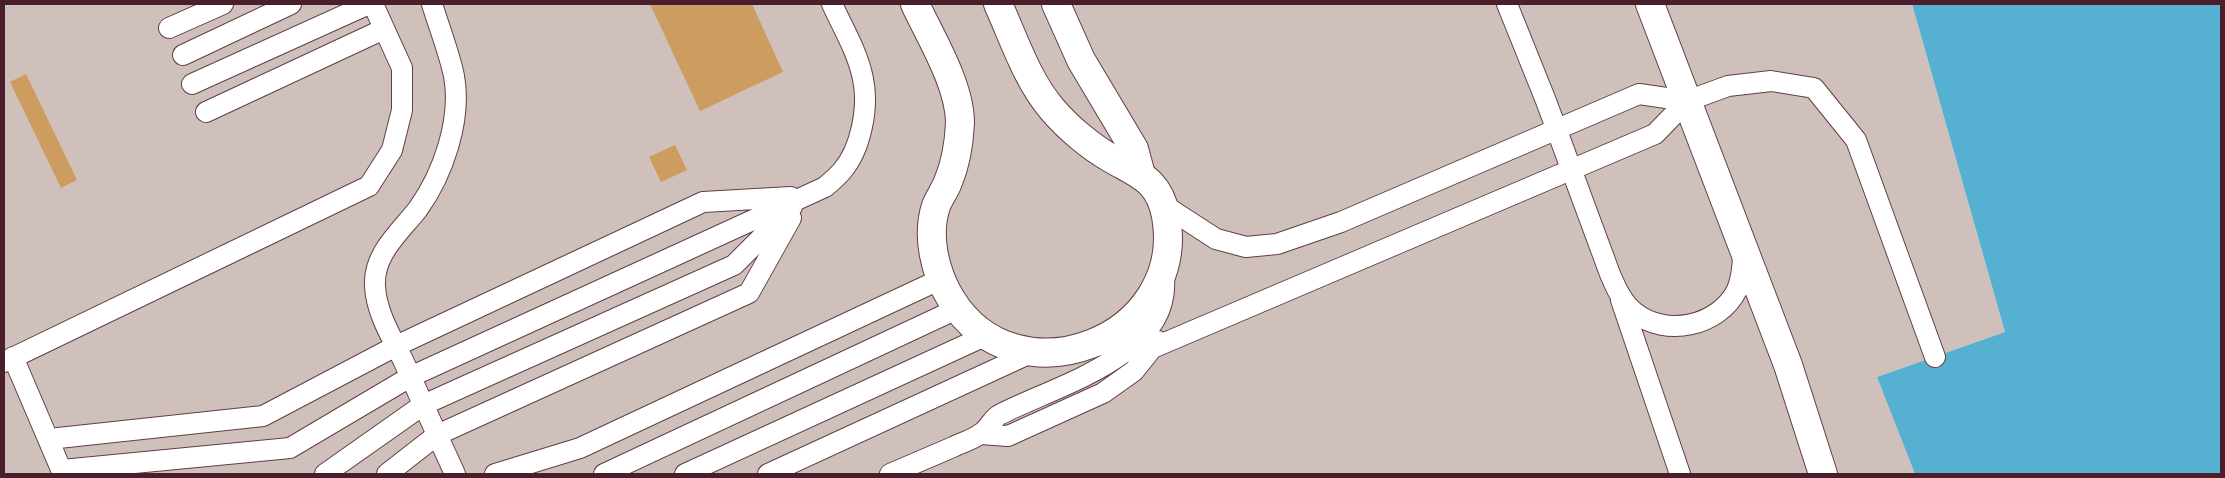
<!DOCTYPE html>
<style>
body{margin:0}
#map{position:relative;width:2225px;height:478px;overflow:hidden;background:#f2ebd1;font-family:"Libre Caslon Text",serif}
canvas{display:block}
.frame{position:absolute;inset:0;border:5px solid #4a1f2b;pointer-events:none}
</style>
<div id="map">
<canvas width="2225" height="478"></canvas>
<div class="frame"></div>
</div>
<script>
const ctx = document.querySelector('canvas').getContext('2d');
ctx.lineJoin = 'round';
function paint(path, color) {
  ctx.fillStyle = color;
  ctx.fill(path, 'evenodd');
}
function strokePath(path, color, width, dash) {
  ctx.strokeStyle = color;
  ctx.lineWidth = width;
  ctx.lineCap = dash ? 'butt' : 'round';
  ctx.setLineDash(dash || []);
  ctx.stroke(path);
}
paint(new Path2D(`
 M4 4H1912L2005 332 1877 377 1915 474H4Z`), '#d0c0bc');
paint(new Path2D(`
 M1912 4H2221V474H1915L1877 377 2005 332Z`), '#55b0d2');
paint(new Path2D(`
 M650 4H752L783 72 700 111Z
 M26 74 77 180 61 188 10 82Z
 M675 145 687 170 661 182 649 157Z`), '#cd9c5f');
const service = new Path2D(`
 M432 4C439 27 449 52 454 76 462 120 443 174 418 209 400 232 373 254 375 286 376 312 392 338 403 360 420 398 438 436 455 474
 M1507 4 1546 101 1610 274C1616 288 1622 302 1634 312 1666 338 1719 326 1737 290 1742 277 1743 265 1743 252
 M169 28 223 4
 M183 55 291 4
 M192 84 369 4
 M206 112 384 29
 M1162 204 1216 239 1246 247 1277 244 1341 222 1639 94 1687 101
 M1621 300 1680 474
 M1093 344 1129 349 1155 347 1655 134 1687 101 1728 86 1771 81 1814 88 1856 140 1935 357
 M13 357 63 474
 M4 362 369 186 392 150 402 110V68L373 4
 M981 434 1008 436 1103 393 1134 371 1158 341
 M49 439 263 416 396 346 703 202 791 197
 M62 470 290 448 410 377 825 187C831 182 837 177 842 171 861 149 869 107 863 79 858 53 843 28 832 4
 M325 474 423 405 734 265 792 207
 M387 474 437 435 749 293 791 218
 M495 474 580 448 941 279
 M604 474 959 308
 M685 474 987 335
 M768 474 1033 352
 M890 474C911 465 932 456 953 447 961 443 972 440 980 434 988 430 991 420 999 415 1054 386 1170 357 1164 279`);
const minor = new Path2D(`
 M1056 4 1081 60 1134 149 1141 175
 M1650 4 1788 365 1823 474`);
const tertiary = new Path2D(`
 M915 4C931 38 960 85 960 123 959 144 956 163 948 182 945 190 939 198 936 206 926 236 935 273 951 299 1017 406 1188 339 1166 216 1159 180 1140 175 1112 159 1091 147 1068 128 1052 109 1027 80 1014 39 998 4`);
strokePath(service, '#633e44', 22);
strokePath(minor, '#633e44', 30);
strokePath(tertiary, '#633e44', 30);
strokePath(service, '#fff', 20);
strokePath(minor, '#fff', 28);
strokePath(tertiary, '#fff', 28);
</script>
